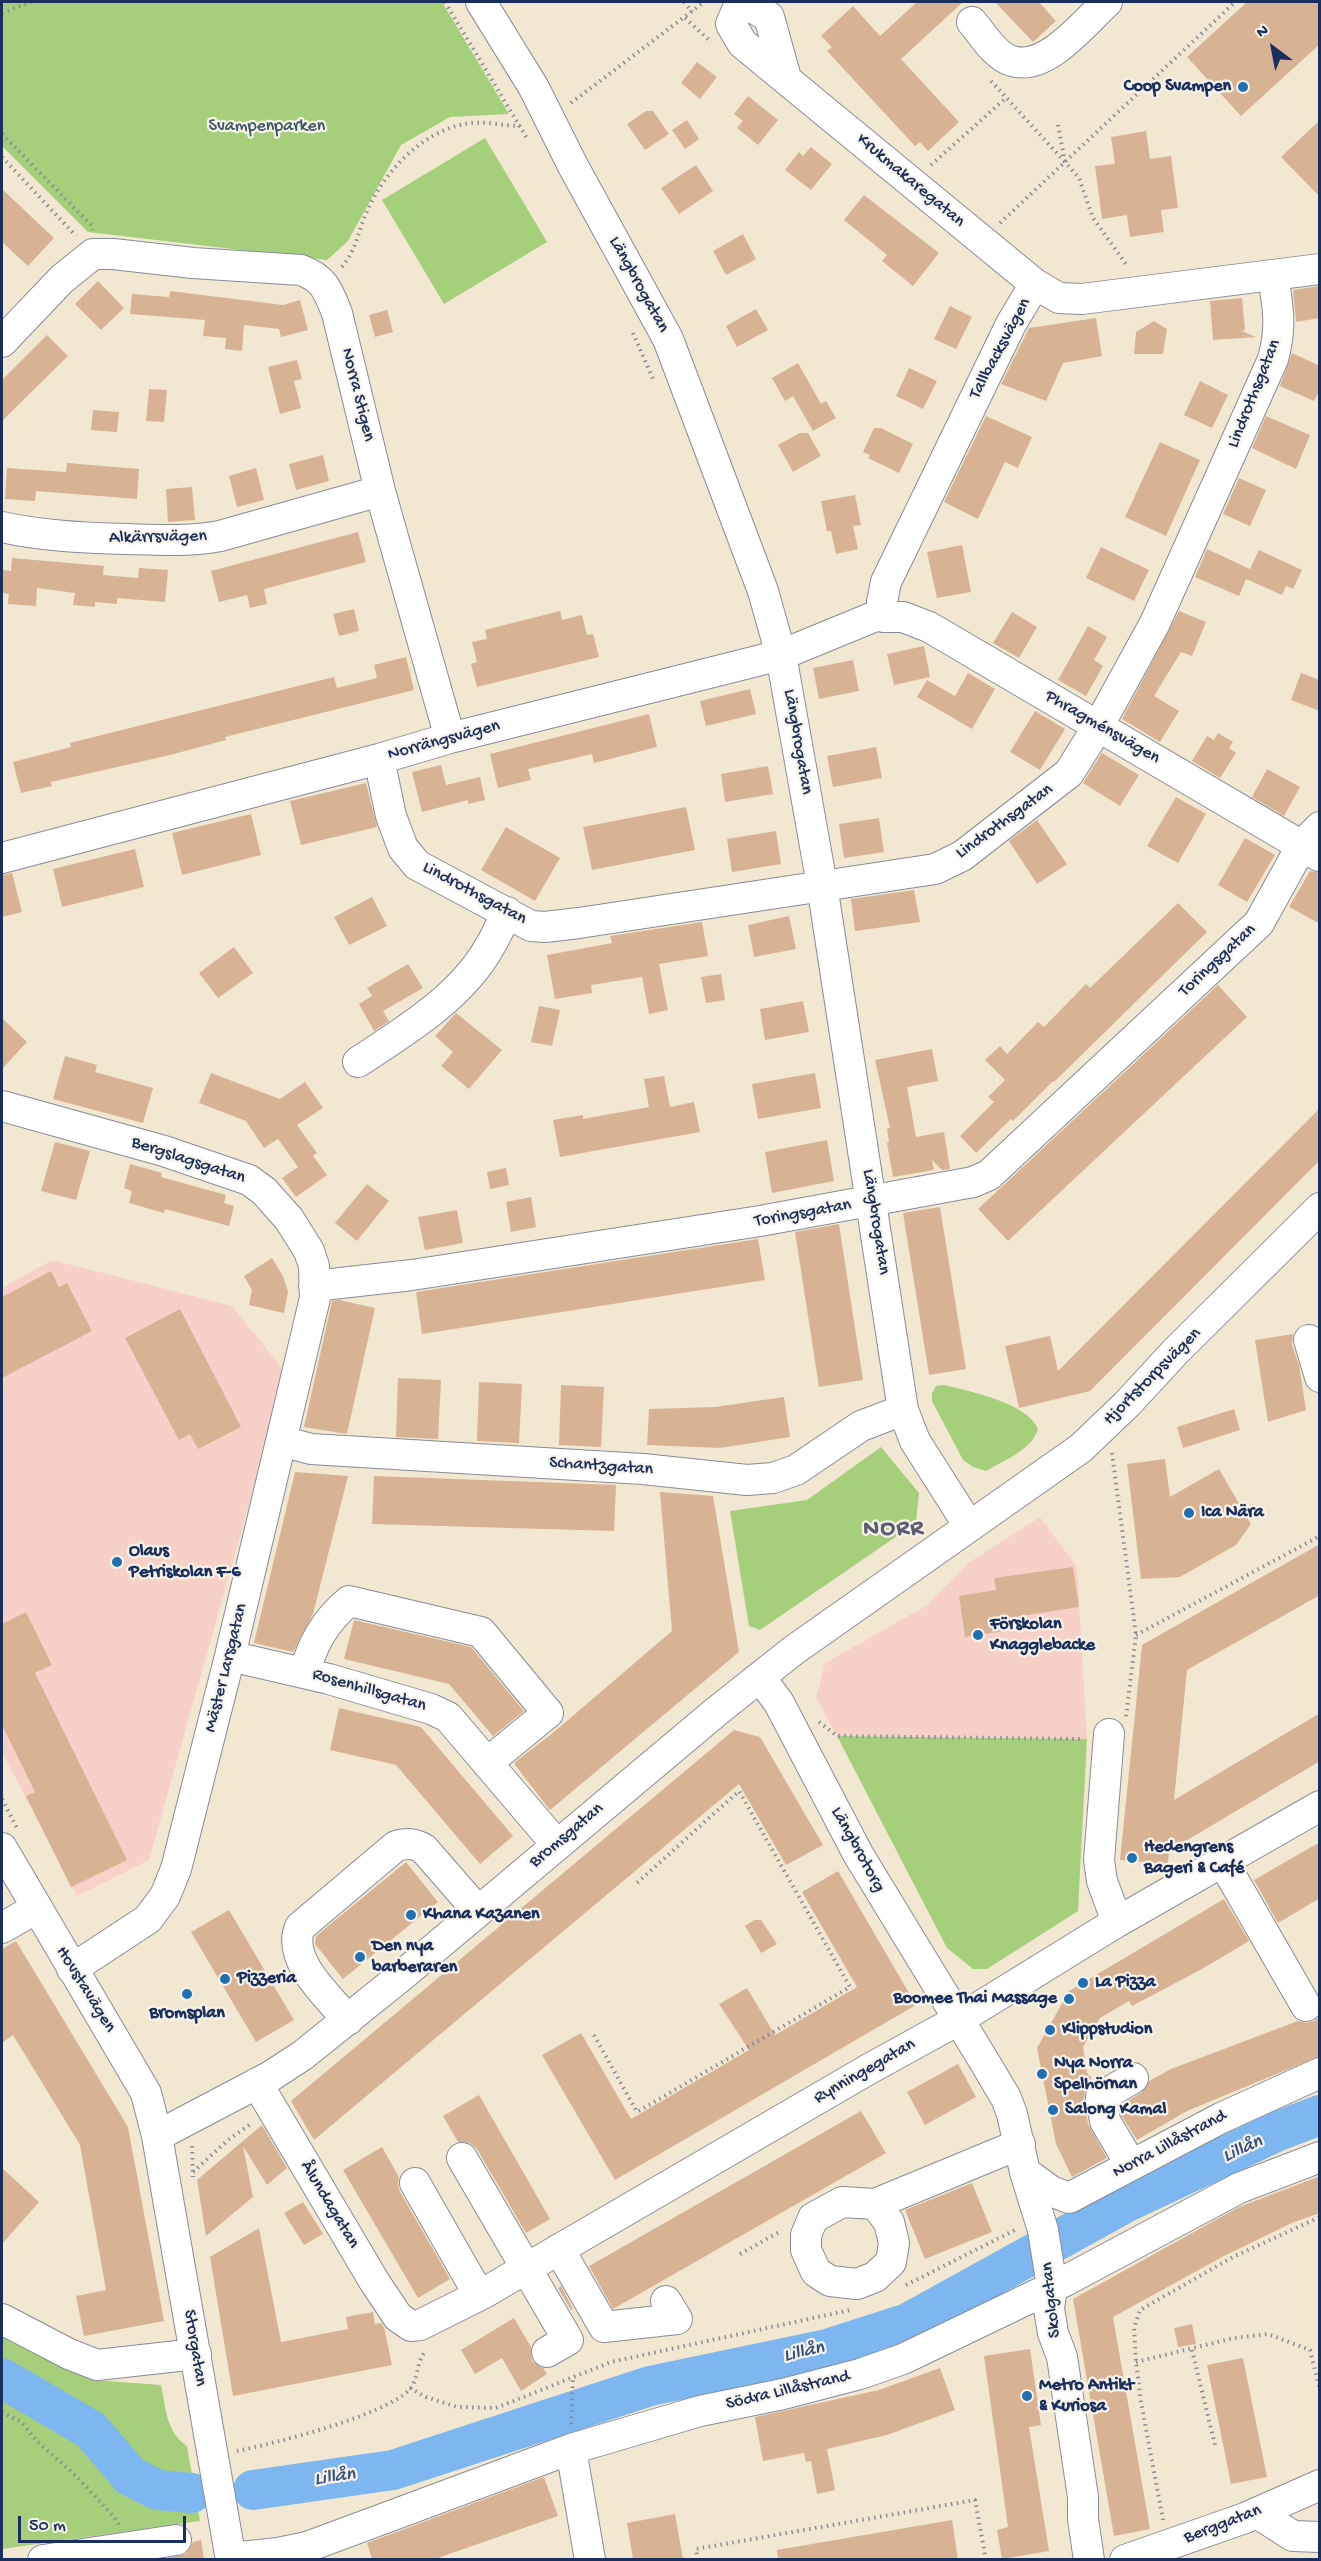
<!DOCTYPE html>
<meta charset="utf-8">
<style>
body{margin:0}
#map{position:relative;width:1321px;height:2561px;overflow:hidden;background:#f2e8d2;font-family:"Gochi Hand",sans-serif}
canvas{display:block}
.frame{position:absolute;inset:0;border:3px solid #1b2f5e;pointer-events:none}
.north{position:absolute;left:1243px;top:18px;width:60px;height:60px;-webkit-text-stroke:4px #f7f3e8;paint-order:stroke;rotate:328deg;font-size:16px;font-weight:700;line-height:24px;text-align:center;color:#1b2f5e}
.north::after{content:'';display:block;margin:auto;width:21px;height:27px;background:#1b2f5e;clip-path:polygon(50% 0,100% 100%,50% 72%,0 100%)}
.scale{position:absolute;left:18px;top:2516px;width:168px;height:27px;box-sizing:border-box;border:3px solid #1b2f5e;border-top:0;padding-left:8px;font-size:18px;line-height:21px;white-space:nowrap;color:#1b2f5e;-webkit-text-stroke:4px #f7f3e8;paint-order:stroke}
</style>
<div id="map">
<canvas width="1321" height="2561"></canvas>
<div class="frame"></div>
<div class="north">N</div>
<div class="scale">50 m</div>
</div>
<script>
const ctx = document.querySelector('canvas').getContext('2d');
ctx.lineJoin = 'round';
function paint(path, color) {
  ctx.fillStyle = color;
  ctx.fill(path, 'evenodd');
}
function strokePath(path, color, width, dash) {
  ctx.strokeStyle = color;
  ctx.lineWidth = width;
  ctx.lineCap = dash ? 'butt' : 'round';
  ctx.setLineDash(dash || []);
  ctx.stroke(path);
}
function drawText(font, color, halo, rows, align = 'center') {
  ctx.font = font + ' "Gochi Hand",sans-serif';
  ctx.lineWidth = 4.5;
  ctx.setLineDash([]);
  ctx.textBaseline = 'middle';
  ctx.strokeStyle = halo;
  ctx.fillStyle = color;
  for (const [text, x, y, turn = 0] of rows) {
    ctx.save();
    ctx.translate(x, y);
    ctx.rotate((+turn || 0) * Math.PI / 180);
    ctx.textAlign = isNaN(turn) ? turn : align;
    if (halo) ctx.strokeText(text, 0, 0);
    ctx.fillText(text, 0, 0);
    ctx.restore();
  }
}
paint(new Path2D(`
 M52 1260 232 1306 286 1373 149 1860 77 1896 2 1752V1288Z
 M1040 1517 1077 1567 1087 1739 837 1736 816 1698 825 1663 926 1606 968 1563Z`), '#f7d1c8');
paint(new Path2D(`
 M2 2H442L509 114 450 117 401 145 348 241 327 260 88 232 2 146Z
 M485 138 547 242 444 304 382 200Z
 M944 1385C969 1391 1028 1403 1038 1429 1032 1450 1004 1460 986 1471L973 1467 963 1460 932 1401V1393L936 1386Z
 M881 1447 919 1493 916 1523 760 1630 749 1626 730 1511 807 1500Z
 M837 1736 1087 1739 1078 1911 987 1969H973L947 1948Z
 M2 2333 69 2364 94 2380 161 2385C166 2408 166 2432 187 2446L200 2521 2 2549Z`), '#a6cf7b');
strokePath(new Path2D(`
 M2 2378 91 2430 130 2476 158 2490 192 2493
 M253 2490 393 2470 650 2386 827 2349 908 2323 1125 2203 1278 2131 1320 2115`), '#7eb7ef', 40);
paint(new Path2D(`
 M917 2H963L901 59 959 122 928 151 920 142 915 146 827 51 832 47 821 36 853 6 880 36Z
 M995 2H1039L1056 21 1033 42Z
 M1247 2H1320V44L1241 116 1187 57Z
 M697 62 717 77 700 99 681 83Z
 M748 96 778 120 758 145 737 128 743 121 734 114Z
 M646 111H653L669 134 645 150 627 124Z
 M687 120 699 139 685 149 672 130Z
 M1320 120V197L1281 157Z
 M1146 131 1150 159 1171 156 1178 208 1161 210 1164 232 1130 237 1127 215 1102 219 1095 166 1115 164 1111 137Z
 M811 147 832 164 811 190 785 170 799 152 803 156Z
 M696 165 713 191 679 214 661 188Z
 M2 189 54 238 28 266 2 242Z
 M864 195 939 253 913 286 882 261 887 255 844 220Z
 M743 234 756 259 726 275 713 251Z
 M98 281 124 308 101 330 75 304Z
 M1320 286V318L1296 322 1293 290Z
 M170 291 283 305 300 300 308 330 281 337 279 329 244 325 242 351 225 349 226 338 203 336 205 320 130 314 132 294 169 297Z
 M1242 298 1245 330 1242 331 1256 337 1213 340 1210 301Z
 M950 306 972 317 956 349 934 339Z
 M756 309 768 330 737 347 726 326Z
 M387 310 393 332 375 337 369 315Z
 M1096 318 1102 356 1063 363 1046 401 1001 384 1029 328Z
 M1154 321 1167 329 1163 354H1134L1136 332Z
 M47 335 68 356 2 421V380Z
 M1292 353 1320 366V390L1314 401 1280 386Z
 M297 360 302 379 294 381 301 408 280 414 268 367Z
 M798 363 821 404 826 401 836 418 813 431 793 396 785 401 772 378Z
 M909 368 937 381 923 409 896 396Z
 M1200 381 1228 395 1212 428 1184 415Z
 M149 389 167 390 164 422 146 421Z
 M93 410 119 412 117 432 91 430Z
 M986 416 1032 437 1018 468 1005 462 978 519 944 502Z
 M1266 416 1310 435 1296 469 1252 448Z
 M874 428H881L913 444 899 473 868 458 870 455 863 452Z
 M800 433H808L821 456 793 472 778 445Z
 M1160 442 1200 460 1166 536 1125 517Z
 M323 455 329 481 296 490 289 464Z
 M67 463 139 469 137 499 36 491 35 501 5 499 7 468 66 472Z
 M256 468 264 500 237 507 229 476Z
 M1239 478 1266 490 1250 526 1223 514Z
 M192 487 195 520 168 522 166 489Z
 M855 495 861 525 853 526 858 549 836 554 831 531H827L821 501Z
 M358 532 366 562 264 589 267 604 250 608 247 595 219 602 211 571Z
 M962 545 971 592 937 598 927 552Z
 M1101 547 1149 570 1134 601 1086 578Z
 M1207 549 1250 569 1259 550 1302 570 1293 589 1286 586 1282 595 1246 579 1239 596 1195 577Z
 M12 558 104 566 103 575 138 578 139 568 168 570 165 602 117 598V604L95 602V607L73 605 75 593 37 588 36 606 8 604 9 594 2 593V570L11 571Z
 M354 609 359 631 339 636 333 614Z
 M560 611 562 620 582 615 587 635 593 634 599 657 477 687 471 664 477 662 472 642 487 639 485 630Z
 M1179 611 1206 622 1192 656 1181 652 1154 696 1179 711 1160 742 1122 719Z
 M1012 612 1037 627 1019 658 993 643Z
 M1088 626 1107 637 1094 660 1103 666 1086 696 1058 680Z
 M924 646 930 677 894 685 887 654Z
 M406 657 414 690 225 737 226 740 170 755 51 782 52 786 21 793 13 762 71 747 70 743 334 677 337 688 377 678 374 665Z
 M853 660 859 691 819 699 813 668Z
 M968 673 995 689 972 729 917 697 927 680 955 696Z
 M1301 673 1320 680V711L1291 700Z
 M750 689 756 714 706 726 700 701Z
 M1035 711 1065 729 1040 770 1010 752Z
 M649 714 657 747 594 763 592 754 528 769 531 780 498 788 490 754Z
 M1218 733 1233 742 1229 748 1236 753 1220 778 1192 761 1207 736 1214 740Z
 M876 747 882 778 833 787 827 756Z
 M1102 753 1139 775 1120 806 1083 783Z
 M441 765 446 785 480 777 485 800 468 804V800L422 812 412 772Z
 M768 766 773 794 725 802 721 774Z
 M1267 769 1300 787 1284 816 1252 797Z
 M366 783 377 827 301 845 290 801Z
 M1176 797 1206 814 1178 863 1147 846Z
 M686 807 695 850 592 870 583 827Z
 M251 814 261 855 182 875 172 833Z
 M879 818 884 852 844 858 839 824Z
 M1037 820 1067 864 1037 884 1009 841Z
 M506 827 560 858 535 901 481 870Z
 M776 831 781 864 732 872 727 839Z
 M1245 838 1275 855 1247 902 1218 885Z
 M135 849 144 887 62 907 53 869Z
 M1310 871 1320 873V924L1289 907Z
 M12 873 22 912 2 917V875Z
 M914 890 920 922 855 931 851 899Z
 M372 897 387 926 349 945 334 917Z
 M1178 903 1207 932 1054 1082 1053 1081 1013 1121 1011 1119 976 1153 960 1136 994 1102 988 1097 1005 1080 985 1060 1000 1046 1007 1054 1038 1022 1044 1027 1086 984 1090 988Z
 M789 916 796 949 754 957 748 925Z
 M702 922 708 956 659 964 668 1010 649 1014 642 977 591 985 592 993 555 999 547 955 612 943 610 936Z
 M234 947 253 973 218 998 199 973Z
 M408 964 423 988 383 1011 389 1021 374 1031 359 1004 372 996 367 988Z
 M721 974 725 1000 706 1003 701 977Z
 M1218 985 1247 1017 1008 1241 978 1209Z
 M803 1001 809 1032 765 1040 760 1009Z
 M539 1006 560 1010 552 1046 531 1042Z
 M456 1013 502 1050 469 1089 441 1066 453 1052 435 1036Z
 M2 1018 27 1042 2 1069Z
 M932 1049 938 1081 907 1087 916 1137 944 1132 950 1169 942 1170 932 1160 934 1170 893 1177 887 1143 889 1142 887 1129 890 1128 875 1060Z
 M65 1056 97 1065 95 1072 153 1088 143 1123 53 1099Z
 M211 1073 280 1099 305 1082 323 1108 297 1125 317 1153 313 1156 327 1175 296 1197 282 1178 298 1167 278 1139 264 1148 246 1121 199 1103Z
 M815 1073 821 1108 758 1119 752 1084Z
 M664 1076 670 1107 694 1102 700 1132 560 1157 553 1120 583 1115V1119L649 1107 644 1079Z
 M1320 1108V1160L1090 1391 1019 1408 1005 1346 1050 1336 1058 1371Z
 M827 1140 834 1181 772 1193 765 1152Z
 M55 1142 90 1151 76 1200 41 1191Z
 M130 1164 162 1173 161 1177 226 1195 224 1203 234 1206 229 1226 165 1209 164 1213 129 1203 132 1191 124 1188Z
 M506 1168 509 1185 490 1189 487 1172Z
 M367 1184 389 1201 357 1241 335 1223Z
 M531 1197 536 1227 511 1232 506 1202Z
 M940 1207 966 1369 929 1375 903 1213Z
 M457 1210 463 1243 425 1250 418 1217Z
 M839 1224 863 1380 819 1387 795 1232Z
 M758 1239 765 1280 422 1334 416 1292Z
 M272 1258 283 1276 288 1292 284 1313 249 1305 252 1290 244 1276Z
 M51 1271 59 1287 67 1283 92 1331 2 1378V1297Z
 M339 1300 375 1308 347 1434 304 1427 332 1301Z
 M180 1309 241 1427 198 1449 190 1434 179 1440 125 1338Z
 M1293 1334 1292 1345 1299 1365 1306 1410 1268 1422 1255 1340Z
 M398 1378 441 1380 438 1439 396 1437Z
 M479 1382 522 1384 519 1443 477 1441Z
 M561 1385 604 1387 601 1447 559 1445Z
 M784 1397 790 1437 720 1448 647 1445 649 1409 715 1407Z
 M1234 1409 1240 1430 1183 1448 1177 1427Z
 M1165 1459 1170 1497 1219 1469 1251 1524 1236 1545 1180 1577 1141 1579 1127 1464Z
 M295 1472 348 1476 313 1614 293 1652 254 1643Z
 M374 1476 616 1485 614 1531 372 1524Z
 M660 1492 713 1496 739 1652 550 1810 515 1765V1762L554 1732 672 1631Z
 M1320 1544V1595L1187 1670 1174 1800 1320 1713V1761L1169 1851 1168 1864 1120 1860 1142 1645Z
 M1073 1567 1079 1607 1001 1619 1003 1631 965 1637 959 1596 996 1590 994 1578Z
 M26 1612 52 1665 35 1673 127 1860 71 1887 26 1796 35 1792 2 1725V1624Z
 M354 1620 471 1647 524 1711 493 1736 449 1684 344 1659Z
 M339 1708 421 1727 513 1836 480 1864 396 1765 330 1750Z
 M734 1730 760 1737 823 1845 786 1865 739 1784 314 2140 291 2101Z
 M1320 1842V1898L1278 1923 1254 1880Z
 M406 1862 438 1902 343 1979 315 1944 316 1936Z
 M838 1871 916 2005 615 2180 542 2055 581 2033 631 2119 749 2050 719 2004 747 1988 775 2035 857 1987 802 1892Z
 M1224 1899 1249 1941 1202 1969 1132 2006 1129 2001 1100 2018 1083 2047 1087 2073 1091 2077 1092 2083 1085 2090 1084 2099 1088 2124 1107 2158 1072 2177 1056 2144 1037 2048 1069 1991Z
 M229 1910 294 2020 256 2042 191 1932Z
 M754 1920H761L777 1944 761 1953 745 1926Z
 M16 1941 128 2127 164 2321 84 2336 76 2296 106 2290 80 2145 13 2035 2 2043V1949Z
 M1320 2016V2056L1187 2111 1137 2140 1121 2115 1120 2106 1142 2092 1149 2081 1171 2069 1298 2021 1307 2023 1314 2021Z
 M958 2064 976 2097 925 2125 907 2092Z
 M479 2095 550 2219 526 2233 477 2149 470 2143 458 2142 443 2116Z
 M861 2111 886 2153 613 2309 589 2266Z
 M262 2125 287 2168 267 2185 243 2146 253 2197 206 2236 197 2180Z
 M382 2147 399 2177 398 2184 400 2192 450 2279 418 2298 343 2170Z
 M2 2168 39 2202 2 2244Z
 M1320 2176V2213L1294 2222 1224 2256 1113 2317 1150 2529 1114 2536 1073 2299 1239 2207Z
 M972 2183 992 2232 925 2259 905 2210Z
 M303 2202 323 2234 304 2245 284 2213Z
 M259 2228 281 2342 348 2329 346 2317 373 2312 375 2324 381 2323 384 2327 392 2365 233 2396 210 2257Z
 M561 2286 573 2309 571 2310 558 2288Z
 M514 2318 531 2347 532 2361 544 2369 547 2374 521 2391 502 2358 475 2374 461 2350Z
 M1192 2324 1196 2344 1178 2347 1174 2328Z
 M1030 2349 1041 2425 1029 2427 1049 2551 1002 2559 997 2530 1008 2527 984 2356Z
 M1243 2358 1267 2477 1231 2484 1207 2365Z
 M940 2368 955 2410 887 2435 827 2449 835 2490 817 2494 811 2461 806 2462 804 2453 763 2461 755 2417 879 2390Z
 M544 2477 558 2516 435 2559H372L367 2543Z
 M675 2514 683 2559H633L627 2523Z
 M952 2520 958 2559H778L777 2550Z
 M201 2540 204 2559H162L186 2554 193 2542Z`), '#d8b393');
const minor = new Path2D(`
 M481 2 534 88 573 166 668 339 763 591 781 655 822 885 903 1410 915 1441 969 1526
 M972 22C983 35 995 56 1012 61 1046 72 1084 23 1107 2
 M786 78 769 17 752 7 737 10 731 24 742 43 760 58 1035 284 1059 298 1082 299 1320 269
 M2 342 62 279 93 254H113L193 263 301 270C325 279 328 291 337 313L380 491 450 738
 M2 527C42 536 85 538 127 539 159 540 189 542 220 536L380 491
 M883 613V617H903L929 627 1319 856
 M883 613 882 602 886 582 1011 324 1035 284
 M379 759 391 816 403 848 417 865 531 926 545 927 579 923 935 869 962 856 1069 773 1099 725 1155 623 1273 359C1282 327 1278 307 1273 276
 M2 858 379 759 450 738 781 655 883 613
 M358 1062C405 1031 462 997 490 946 497 935 501 924 507 912
 M2 1106 164 1151 249 1180 264 1191 289 1219 309 1251 314 1266 315 1298 230 1656 176 1869 165 1896 148 1919 72 1969
 M314 1286 412 1275 760 1221 973 1182 989 1175 1259 923 1302 845 1320 827
 M1309 1340 1320 1377
 M281 1441 311 1449 643 1469 747 1480 773 1478 796 1470 861 1426 903 1410
 M230 1656 329 1679 431 1709 448 1717 557 1845
 M304 1673C313 1643 325 1621 349 1601L481 1632 548 1713 487 1763
 M760 1677 779 1703 858 1854 984 2061 1006 2098 1012 2114 1025 2172 1043 2230 1052 2287 1049 2309 1053 2333 1062 2357 1083 2497V2519L1089 2560
 M1109 1734 1099 1860 1102 1881 1117 1922
 M2 1848 146 2093 157 2136 231 2560
 M1223 1862 1306 2006
 M2 1928 35 1909
 M348 2020C328 1996 286 1960 300 1927L396 1846C408 1843 414 1843 424 1849L478 1911
 M257 2083 374 2281 398 2317 411 2326 420 2325 484 2293 869 2069 958 2020 1117 1922 1320 1806
 M157 2136 271 2076 303 2055 399 1978 717 1711 794 1650 1081 1448 1127 1404 1175 1352 1320 1208
 M462 2158 568 2340 547 2352
 M1131 2165 1105 2121 1101 2097 1133 2078
 M1025 2172 1051 2191 1069 2198 1221 2118 1320 2073
 M415 2183 479 2295
 M875 2204 889 2222 894 2243 891 2262 875 2277 857 2284 830 2281 816 2272 806 2250V2235L813 2218 842 2202 875 2204 1020 2144
 M559 2249 604 2327 677 2319 666 2301
 M2 2319 69 2354 97 2365 196 2354
 M571 2449 590 2560
 M1257 2513 1293 2536 1320 2537
 M231 2558 278 2553 307 2547 571 2449 700 2411 783 2394 860 2374 903 2359 1065 2281 1239 2188 1320 2157
 M43 2560 176 2540
 M1125 2560 1245 2518 1320 2485`);
strokePath(minor, '#868c98', 32);
strokePath(new Path2D(`
 M445 2 528 140
 M684 2 692 12
 M2 13 31 2
 M685 18 709 40
 M991 81 1065 162
 M571 103 704 2
 M1058 125 1065 162 1079 178 1093 218 1128 267
 M2 134 92 226V230
 M2 157 76 236
 M931 165 1006 98
 M1000 223 1235 2
 M342 267C359 245 357 232 368 209 386 170 422 132 465 124 482 120 503 126 520 126
 M633 333 654 381
 M1112 1453 1136 1635 1126 1717
 M1136 1635 1320 1536
 M819 1722 837 1736 1083 1739
 M2 1799 17 1828
 M594 2035 637 2112 850 1987 739 1791 637 1883
 M192 2146 193 2177
 M193 2172 228 2140 252 2123
 M740 2254 781 2231
 M906 2285 1017 2229
 M1192 2350 1215 2445
 M1136 2362 1234 2338 1268 2334 1310 2350 1320 2390
 M410 2388 426 2397 457 2407 496 2408 611 2362 850 2310
 M2 2412 21 2422 37 2441 78 2478 114 2517 119 2525
 M571 2424 573 2377
 M237 2451C275 2443 385 2416 410 2389 419 2378 416 2361 426 2351
 M1163 2520 1141 2402 1136 2362 1134 2328 1140 2310 1233 2257 1320 2217
 M698 2560 696 2549 975 2500 986 2560`), '#868c98', 4, [1.5, 4.5]);
strokePath(minor, '#fff', 30);
for (const [x, y, r, color] of [
 [1243,87,6,"#1f6fb2"],
 [1189,1513,6,"#1f6fb2"],
 [117,1562,6,"#1f6fb2"],
 [978,1635,6,"#1f6fb2"],
 [1132,1858,6,"#1f6fb2"],
 [411,1915,6,"#1f6fb2"],
 [360,1957,6,"#1f6fb2"],
 [225,1979,6,"#1f6fb2"],
 [1083,1983,6,"#1f6fb2"],
 [187,1994,6,"#1f6fb2"],
 [1069,1999,6,"#1f6fb2"],
 [1050,2030,6,"#1f6fb2"],
 [1042,2074,6,"#1f6fb2"],
 [1053,2110,6,"#1f6fb2"],
 [1027,2396,6,"#1f6fb2"]
]) {
  const dot = new Path2D();
  dot.arc(x, y, r, 0, 2 * Math.PI);
  ctx.fillStyle = color;
  ctx.fill(dot);
  strokePath(dot, '#f7f3e8', 2);
}
drawText('bold 18px', '#1b2f5e', '#f7f3e8', [
 ["Coop Svampen",1231,87,"right"],
 ["Ica Nära",1201,1513],
 ["Olaus",129,1552],
 ["Petriskolan F-6",129,1573],
 ["Förskolan",990,1625],
 ["Knagglebacke",990,1646],
 ["Hedengrens",1144,1848],
 ["Bageri & Café",1144,1869],
 ["Khana Kazanen",423,1915],
 ["Den nya",372,1947],
 ["barberaren",372,1968],
 ["Pizzeria",237,1979],
 ["La Pizza",1095,1983],
 ["Boomee Thai Massage",1057,1999,"right"],
 ["Bromsplan",187,2014,"center"],
 ["Klippstudion",1062,2030],
 ["Nya Norra",1054,2064],
 ["Spelhörnan",1054,2085],
 ["Salong Kamal",1065,2110],
 ["Metro Antikt",1039,2386],
 ["& Kuriosa",1039,2407]
], 'left');
drawText('18px', '#3e5765', '#f7f3e8', [
 ["Svampenparken",267,127]
]);
drawText('18px', '#1b2f5e', '#f7f3e8', [
 ["Krukmakaregatan",910,181,40],
 ["Längbrogatan",638,285,61],
 ["Tallbacksvägen",1001,349,-62],
 ["Lindrothsgatan",1255,394,-68],
 ["Norra Stigen",357,395,76],
 ["Alkärrsvägen",158,538,-1],
 ["Phragménsvägen",1102,728,30],
 ["Norrängsvägen",444,741,-15],
 ["Längbrogatan",797,742,80],
 ["Lindrothsgatan",1005,822,-36],
 ["Lindrothsgatan",474,894,28],
 ["Toringsgatan",1218,961,-43],
 ["Bergslagsgatan",188,1161,18],
 ["Toringsgatan",803,1214,-10],
 ["Längbrogatan",875,1222,81],
 ["Hjortstorpsvägen",1153,1377,-45],
 ["Schantzgatan",601,1467,4],
 ["Mäster Larsgatan",227,1668,-76],
 ["Rosenhillsgatan",369,1691,16],
 ["Bromsgatan",567,1836,-40],
 ["Längbrotorg",857,1850,61],
 ["Hovstavägen",85,1990,58],
 ["Rynningegatan",865,2072,-30],
 ["Norra Lillåstrand",1170,2145,-28],
 ["Ålundagatan",329,2205,59],
 ["Skolgatan",1052,2300,-96],
 ["Storgatan",194,2348,81],
 ["Södra Lillåstrand",788,2391,-13],
 ["Berggatan",1223,2525,-21]
]);
drawText('italic 20px', '#345182', '#f7f3e8', [
 ["Lillån",1243,2150,-24],
 ["Lillån",804,2353,-13],
 ["Lillån",335,2478,-8]
]);
ctx.letterSpacing = '1.5px';
drawText('bold 24px', '#5d5d71', '#f7f3e8', [
 ["NORR",894,1530]
]);
ctx.letterSpacing = '0px';
</script>
